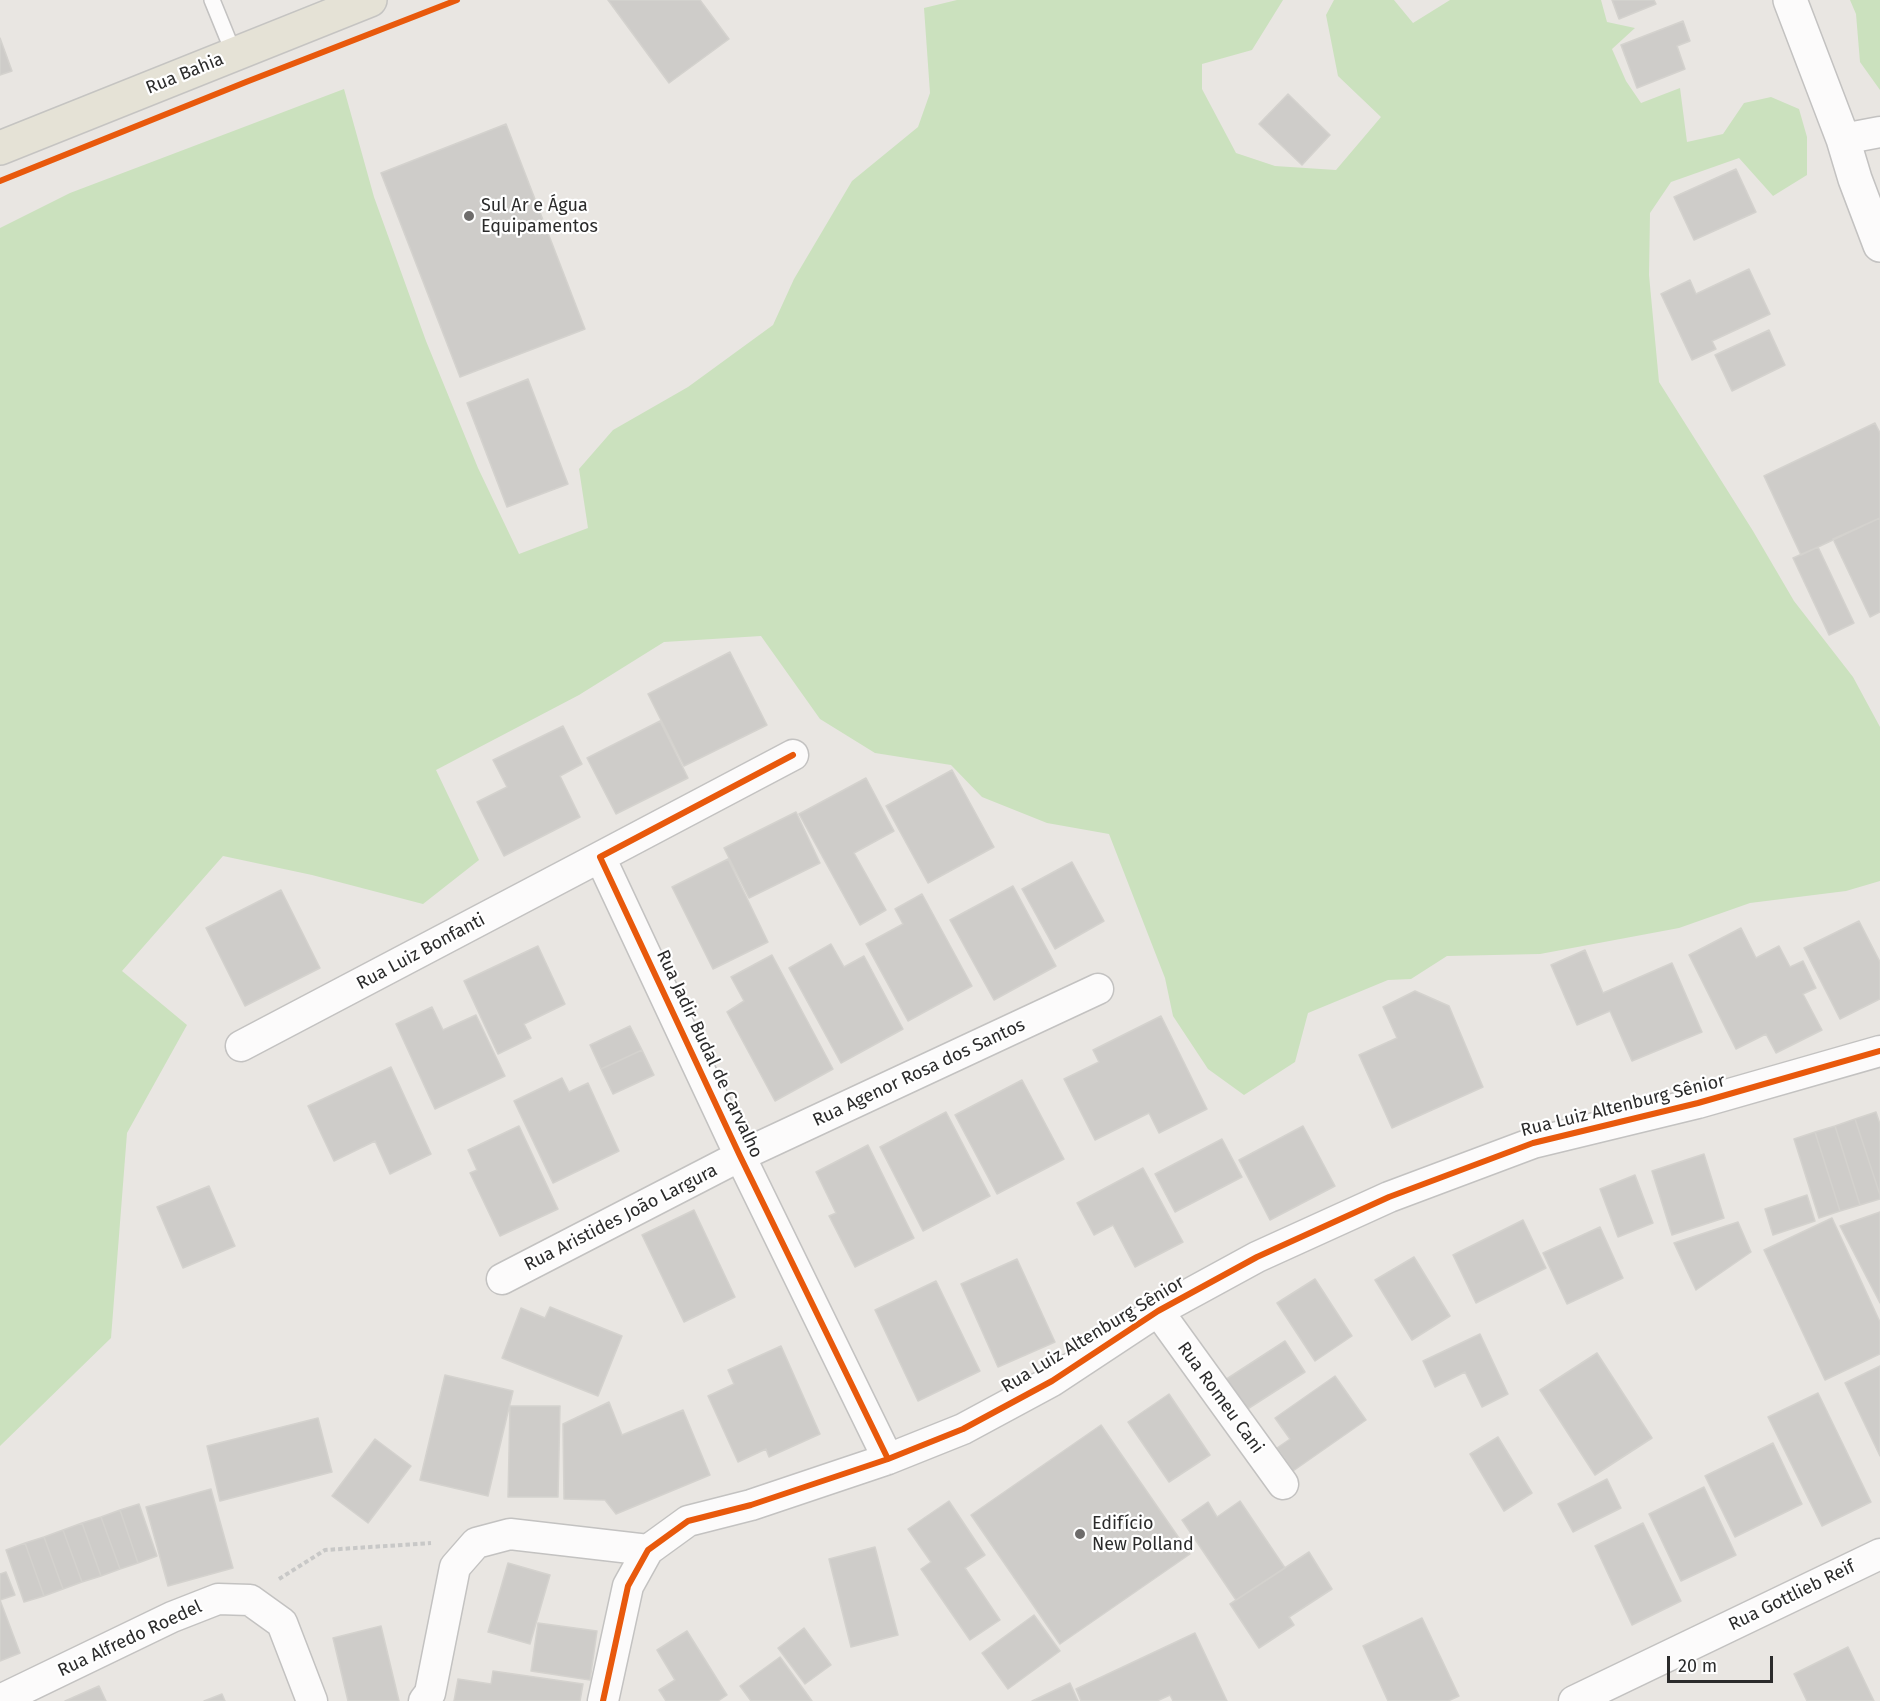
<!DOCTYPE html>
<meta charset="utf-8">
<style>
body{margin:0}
#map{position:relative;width:1880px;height:1701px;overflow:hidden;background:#e9e6e2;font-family:"Fira Sans",sans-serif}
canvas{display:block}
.scale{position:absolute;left:1667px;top:1656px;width:106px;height:27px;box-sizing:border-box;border:3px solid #2b2b2b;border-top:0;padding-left:8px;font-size:18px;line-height:21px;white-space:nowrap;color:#2b2b2b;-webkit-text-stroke:4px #fff;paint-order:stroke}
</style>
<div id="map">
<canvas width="1880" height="1701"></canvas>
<div class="scale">20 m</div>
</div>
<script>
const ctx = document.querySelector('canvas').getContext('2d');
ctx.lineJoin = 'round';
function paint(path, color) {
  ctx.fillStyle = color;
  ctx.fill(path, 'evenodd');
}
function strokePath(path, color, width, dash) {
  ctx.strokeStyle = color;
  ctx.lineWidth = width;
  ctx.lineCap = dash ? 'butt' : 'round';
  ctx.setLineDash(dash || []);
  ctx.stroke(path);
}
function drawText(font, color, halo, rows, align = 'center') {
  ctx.font = font + ' "Fira Sans",sans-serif';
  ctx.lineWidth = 4.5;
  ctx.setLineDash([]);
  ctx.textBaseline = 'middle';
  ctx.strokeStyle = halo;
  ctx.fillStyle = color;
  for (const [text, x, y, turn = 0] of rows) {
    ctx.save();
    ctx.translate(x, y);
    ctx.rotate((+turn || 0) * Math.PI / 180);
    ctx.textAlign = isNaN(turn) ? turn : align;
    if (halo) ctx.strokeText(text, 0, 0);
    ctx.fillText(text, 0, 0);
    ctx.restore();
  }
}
paint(new Path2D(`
 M957 0H1283L1252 50 1202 64V89L1236 153 1275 166 1336 170 1381 117 1338 76 1326 15 1334 0H1394L1413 23 1450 0H1601L1607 22 1635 28 1612 49 1626 81 1641 103 1680 88 1687 142 1723 134 1744 103 1771 97 1799 109 1807 137V175L1773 196 1739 158 1671 182 1650 213 1649 275 1659 382 1753 531 1794 601 1853 677 1880 727V881L1846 891 1750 903 1679 928 1540 954 1447 956 1411 979 1388 980 1308 1013 1295 1062 1244 1095 1208 1069 1173 1016 1165 978 1109 834 1047 823 982 797 951 765 875 753 820 719 761 636 664 642 579 695 436 770 479 860 423 904 312 875 223 856 122 971 187 1025 127 1133 111 1338 0 1446V228L70 193 344 89 374 197 426 341 478 468 519 554 588 528 579 469 613 430 688 387 773 325 794 279 852 181 918 127 930 93 924 8Z
 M1850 0H1880V90L1860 62 1856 14Z`), '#cbe1be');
const building = new Path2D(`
 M608 0H700L729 39 669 83Z
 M1612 0H1654L1656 4 1619 19Z
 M1683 21 1690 41 1677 46 1685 69 1637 88 1621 45Z
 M0 38 12 71 0 75Z
 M1288 94 1330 135 1302 165 1259 124Z
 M506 124 585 329 460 377 381 173Z
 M1736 169 1756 212 1694 240 1674 197Z
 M1749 269 1770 314 1712 341 1716 349 1692 360 1661 294 1690 280 1696 294Z
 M1769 330 1785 365 1732 391 1715 355Z
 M528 379 568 484 507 507 467 403Z
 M1875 423 1880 433V518L1801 555 1764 476Z
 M1880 518V612L1870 617 1833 539Z
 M1818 547 1854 623 1829 635 1793 558Z
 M730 652 767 725 684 766 648 694Z
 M660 721 688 778 616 814 587 758Z
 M563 726 582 764 560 776 580 817 504 856 477 802 507 787 493 760Z
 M952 770 994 847 928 883 886 806Z
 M866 778 894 831 854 853 886 910 860 925 799 814Z
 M796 812 820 863 749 898 724 848Z
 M728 859 768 942 713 969 672 887Z
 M1072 862 1104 921 1055 949 1022 889Z
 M1013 886 1056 966 994 1000 950 920Z
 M281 890 320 968 245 1006 206 928Z
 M922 894 972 986 908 1021 866 944 903 924 895 909Z
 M1859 921 1880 962V999L1840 1019 1804 948Z
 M1741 928 1756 958 1779 946 1790 967 1803 961 1816 988 1803 994 1822 1030 1776 1053 1766 1034 1736 1049 1689 955Z
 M831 944 844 967 864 956 903 1029 841 1063 789 968Z
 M538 946 565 1004 524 1024 531 1038 498 1054 464 981Z
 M1585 950 1603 993 1672 963 1702 1032 1632 1061 1610 1011 1577 1025 1551 965Z
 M772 955 833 1069 775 1101 727 1012 744 1001 731 977Z
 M1415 991 1449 1006 1483 1087 1392 1128 1359 1055 1397 1038 1383 1007Z
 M432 1007 443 1030 476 1015 505 1076 435 1109 396 1024Z
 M1161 1016 1207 1109 1159 1133 1149 1113 1095 1140 1064 1079 1099 1062 1093 1050Z
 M630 1026 642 1050 601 1069 590 1045Z
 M642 1050 654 1075 613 1094 601 1069Z
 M391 1067 431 1154 390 1174 375 1141 334 1161 308 1106Z
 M562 1078 569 1092 588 1083 619 1151 553 1183 514 1101Z
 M1022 1080 1064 1159 997 1194 955 1115Z
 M946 1112 990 1196 923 1231 880 1147Z
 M1876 1112 1880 1124V1195L1855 1119Z
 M1855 1119 1880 1195V1199L1860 1205 1835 1126Z
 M519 1126 558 1209 500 1236 470 1173 477 1170 468 1150Z
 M1303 1126 1335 1186 1270 1220 1239 1160Z
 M1835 1126 1860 1205 1840 1211 1815 1132Z
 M1815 1132 1840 1211 1819 1218 1794 1139Z
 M1222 1139 1242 1177 1175 1212 1155 1174Z
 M868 1145 914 1238 855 1267 829 1216 836 1213 816 1172Z
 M1704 1154 1724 1218 1672 1235 1652 1171Z
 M1143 1168 1183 1242 1135 1267 1113 1225 1094 1235 1077 1203Z
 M1635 1175 1653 1223 1618 1237 1600 1189Z
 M209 1186 235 1246 183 1268 157 1207Z
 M1807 1195 1815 1221 1773 1235 1765 1209Z
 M694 1210 735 1297 684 1322 642 1235Z
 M1880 1212V1303L1840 1226Z
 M1832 1218 1880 1322V1354L1825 1380 1764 1250Z
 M1523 1220 1546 1268 1476 1303 1453 1255Z
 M1738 1222 1751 1252 1696 1290 1674 1243Z
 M1600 1227 1623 1278 1567 1304 1543 1253Z
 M1414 1257 1450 1316 1412 1340 1375 1280Z
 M1017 1259 1055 1342 998 1367 961 1284Z
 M1315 1279 1352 1336 1315 1361 1277 1303Z
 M936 1281 980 1371 918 1401 875 1310Z
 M550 1307 622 1336 598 1396 502 1358 521 1308 545 1318Z
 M1480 1334 1508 1394 1482 1407 1465 1372 1435 1387 1423 1361Z
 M1285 1341 1305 1372 1246 1410 1225 1380Z
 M781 1346 820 1434 769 1457 766 1449 738 1462 708 1396 734 1384 728 1370Z
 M1597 1353 1652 1438 1595 1475 1540 1390Z
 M1880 1366V1456L1845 1383Z
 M445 1375 513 1391 488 1496 420 1480Z
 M1335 1376 1366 1420 1293 1471 1277 1448 1290 1439 1275 1418Z
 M1818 1393 1871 1502 1822 1526 1768 1417Z
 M1169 1394 1210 1455 1169 1482 1128 1422Z
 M609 1402 622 1435 683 1410 710 1475 616 1514 605 1500 564 1499 563 1424Z
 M510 1406H560L558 1497H508Z
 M318 1418 332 1472 220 1501 207 1446Z
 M1101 1425 1190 1554 1060 1644 971 1515Z
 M1498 1437 1532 1493 1504 1511 1470 1454Z
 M375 1439 411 1466 368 1523 332 1496Z
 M1773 1443 1802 1504 1735 1537 1705 1476Z
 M1607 1479 1621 1508 1573 1532 1558 1504Z
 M1704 1487 1736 1555 1681 1581 1649 1514Z
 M211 1489 233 1568 168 1586 146 1507Z
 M949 1501 985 1555 965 1568 1000 1620 970 1640 921 1569 931 1562 908 1529Z
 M1240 1501 1285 1568 1236 1600 1182 1520 1208 1502 1217 1517Z
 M139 1504 157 1556 138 1563 120 1510Z
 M120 1510 138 1563 120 1569 101 1517Z
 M101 1517 120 1569 101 1576 82 1523Z
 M82 1523 101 1576 82 1582 63 1530Z
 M1643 1523 1681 1601 1632 1625 1595 1546Z
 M63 1530 82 1582 63 1589 44 1537Z
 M44 1537 63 1589 44 1596 25 1543Z
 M25 1543 44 1596 24 1602 6 1550Z
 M875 1547 898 1635 851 1647 829 1559Z
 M1309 1552 1332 1589 1289 1617 1294 1625 1259 1648 1230 1604Z
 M508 1563 550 1575 530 1644 488 1632Z
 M6 1572 15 1595 0 1600 20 1653 0 1661V1574Z
 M1034 1615 1060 1651 1008 1689 982 1653Z
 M1422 1618 1459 1696 1448 1701H1388L1363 1646Z
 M538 1623 597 1631 590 1680 531 1671Z
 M381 1626 399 1701H348L333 1638Z
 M804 1628 831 1665 805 1684 778 1648Z
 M687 1631 727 1695 718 1701H666L659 1690 675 1680 657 1650Z
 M1195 1633 1227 1701H1173L1170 1695 1157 1701H1081L1076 1689Z
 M1848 1647 1874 1701H1807L1794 1674Z
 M780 1657 812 1701H751L740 1686Z
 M493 1671 583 1684 580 1701H454L458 1679 491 1684Z
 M1070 1683 1078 1701H1032Z
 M99 1686 106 1701H65Z
 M222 1694 225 1701H204Z`);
paint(building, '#ceccc9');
strokePath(building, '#d4d2ce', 1.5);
const service = new Path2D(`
 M212 0 234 54`);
const minor = new Path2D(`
 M1843 139 1880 132
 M793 755 600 857 740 1156 888 1459
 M241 1046 600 857
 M502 1279 740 1156 1098 989
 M1158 1311 1283 1484
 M0 1700 172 1617 218 1599 250 1600 282 1623 312 1701
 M424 1701 430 1693 455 1567 476 1543 510 1534 648 1550
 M603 1701 628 1586 648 1550 688 1521 751 1505 888 1459 963 1429 1052 1381 1158 1311 1257 1257 1389 1197 1533 1143 1698 1103 1880 1051
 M1574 1701 1880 1554`);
const secondary = new Path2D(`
 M1790 0 1843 139 1855 179 1880 245`);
const primary = new Path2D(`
 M0 148 370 0`);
strokePath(service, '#c3c2c1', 18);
strokePath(minor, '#c3c2c1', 33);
strokePath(secondary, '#c3c2c1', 36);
strokePath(primary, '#c5c4c2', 36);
strokePath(new Path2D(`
 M279 1579 325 1550 431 1543`), '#c8c8c7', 4, [4.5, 3]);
strokePath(service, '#fcfbfb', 15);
strokePath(minor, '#fcfbfb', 30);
strokePath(secondary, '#fcfbfb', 33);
strokePath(primary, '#e5e2d6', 33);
strokePath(new Path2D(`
 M0 181 246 82 457 0
 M793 755 600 857 740 1156 888 1459
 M603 1701 628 1586 648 1550 688 1521 751 1505 888 1459 963 1429 1052 1381 1158 1311 1257 1257 1389 1197 1533 1143 1698 1103 1880 1051`), '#e8590c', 6);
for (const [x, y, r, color] of [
 [469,216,6,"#6e6c6b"],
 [1080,1534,6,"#6e6c6b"]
]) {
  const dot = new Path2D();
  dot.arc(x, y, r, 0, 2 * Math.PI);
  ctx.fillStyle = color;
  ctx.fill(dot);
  strokePath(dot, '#fff', 2);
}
drawText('18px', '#2b2b2b', '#fff', [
 ["Rua Bahia",185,74,-22],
 ["Rua Luiz Bonfanti",421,952,-28],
 ["Rua Jadir Budal de Carvalho",709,1054,65],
 ["Rua Agenor Rosa dos Santos",919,1073,-25],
 ["Rua Luiz Altenburg Sênior",1623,1106,-14],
 ["Rua Aristides João Largura",621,1218,-27],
 ["Rua Luiz Altenburg Sênior",1093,1335,-31],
 ["Rua Romeu Cani",1220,1398,54],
 ["Rua Gottlieb Reif",1792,1596,-26],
 ["Rua Alfredo Roedel",130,1639,-25]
]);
drawText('18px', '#2b2b2b', '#fff', [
 ["Sul Ar e Água",481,206],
 ["Equipamentos",481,227],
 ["Edifício",1092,1524],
 ["New Polland",1092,1545]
], 'left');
</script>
